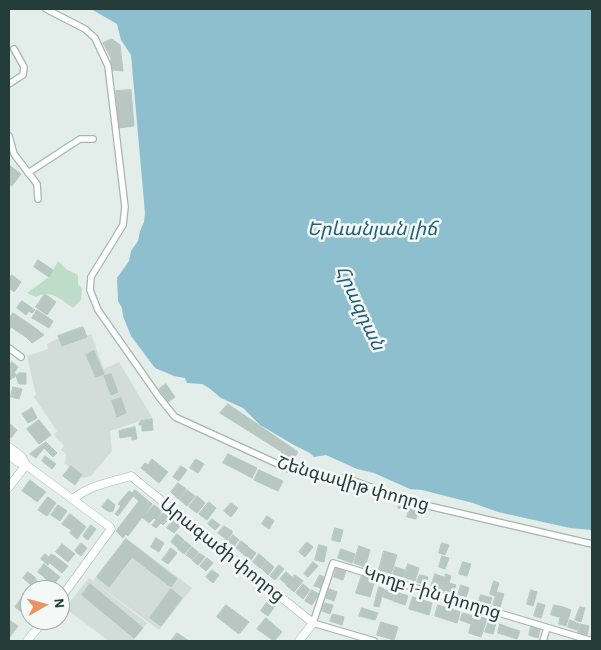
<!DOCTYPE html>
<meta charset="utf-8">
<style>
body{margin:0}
#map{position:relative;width:601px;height:650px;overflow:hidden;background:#e3ede9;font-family:"Alegreya Sans",sans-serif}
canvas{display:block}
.frame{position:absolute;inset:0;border:10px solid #243d39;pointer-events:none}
.north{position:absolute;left:20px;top:580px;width:50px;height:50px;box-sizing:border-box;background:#f4f9f7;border:1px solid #a1aeab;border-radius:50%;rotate:83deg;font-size:14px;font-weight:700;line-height:20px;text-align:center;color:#243d39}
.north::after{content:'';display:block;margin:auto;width:18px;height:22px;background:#ec9162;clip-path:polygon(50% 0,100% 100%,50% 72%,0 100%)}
</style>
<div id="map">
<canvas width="601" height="650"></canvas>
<div class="frame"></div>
<div class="north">N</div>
</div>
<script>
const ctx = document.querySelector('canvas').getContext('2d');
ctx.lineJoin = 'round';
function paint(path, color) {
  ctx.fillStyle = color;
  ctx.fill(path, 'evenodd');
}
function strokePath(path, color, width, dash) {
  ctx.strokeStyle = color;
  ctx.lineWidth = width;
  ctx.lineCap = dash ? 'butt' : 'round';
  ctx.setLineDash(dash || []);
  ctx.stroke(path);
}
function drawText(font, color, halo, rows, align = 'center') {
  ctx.font = font + ' "Alegreya Sans","Noto Sans Armenian",sans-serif';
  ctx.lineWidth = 5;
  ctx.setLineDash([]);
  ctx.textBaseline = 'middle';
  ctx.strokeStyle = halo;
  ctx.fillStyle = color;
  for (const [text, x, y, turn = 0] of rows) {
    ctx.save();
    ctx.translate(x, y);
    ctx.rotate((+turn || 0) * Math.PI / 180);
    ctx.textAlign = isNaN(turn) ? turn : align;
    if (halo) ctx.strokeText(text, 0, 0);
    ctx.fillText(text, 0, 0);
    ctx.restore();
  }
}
paint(new Path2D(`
 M91 334 104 369 119 362 152 417 110 431 112 451 91 476 83 478 64 463 66 459V454L61 450 64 446 54 435 57 431 34 397 36 395 27 356 48 349 47 344 59 338 62 346Z
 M126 538 192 588 159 630 93 581Z
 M89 578 147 623 133 641H109L65 608Z`), '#d2dcd9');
paint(new Path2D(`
 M58 261 66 269 78 275V284L82 289 81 300 73 308C60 299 51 289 36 297L27 293 49 277Z`), '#bdddc9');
paint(new Path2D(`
 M91 9H592V530L570 528 498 512 473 503 422 490 410 489 374 473 357 469 326 455 314 457 310 453 294 445 260 425 243 408 221 398 209 388 202 384 187 383 185 378 174 376 155 368 131 336 123 316 122 308 118 301 117 278 129 261 131 251 138 241 140 231 144 222 145 213 131 55 121 40 117 24Z`), '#8ebfcf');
const building = new Path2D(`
 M112 39 120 45 123 71 111 70V58L103 43Z
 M131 90 134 126 119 128 116 91Z
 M9 165 21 174 12 186 9 184Z
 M38 260 53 270 49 277 34 267Z
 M12 275 21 282 14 292 9 288V279Z
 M45 294 56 302 47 315 36 307Z
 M22 301 35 310 32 313 29 311 26 315 17 308Z
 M37 310 53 321 49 328 32 318Z
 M13 313 34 327 26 337 11 327 9 330V319Z
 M34 327 44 335 32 343 26 337Z
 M83 327 87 337 62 346 58 336Z
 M94 351 104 374 96 377 86 355Z
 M12 362 18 367 14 373 16 374 14 378 13 377 11 380 9 378V371L11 368 9 366Z
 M19 373H26V384H19L16 376Z
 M111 374 118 392 111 395 104 376Z
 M166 384 175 397 168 402 159 389Z
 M13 387 22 389 19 399 11 397Z
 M121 398 126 413 117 417 112 401Z
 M228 404 298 452 291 464 280 456 282 452 220 413Z
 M32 408 37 418 28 423 22 414Z
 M152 419 153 430 142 431V425H139V423L141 422V421Z
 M39 420 51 435 39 444 27 429Z
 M9 423 17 430 11 438 9 436Z
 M135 427 137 439 132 440V436L120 438 119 431Z
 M46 442 57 453 53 457 44 448 36 458 30 454Z
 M228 454 257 468 252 478 241 472 242 471 241 472 223 463Z
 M45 456 56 464 52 469 42 461Z
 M152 459 168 472 159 483 141 468 145 463 148 465Z
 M196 459 204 464 198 473 190 468Z
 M71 466 82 475 75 485 63 476Z
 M181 466 187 470 179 481 173 477Z
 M259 470 283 481 278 491 254 480Z
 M30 480 39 487 31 497 22 491Z
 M178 483 186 489 178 499 171 492Z
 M39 487 46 492 37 502 31 497Z
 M135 490 152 504 128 536 126 534 123 538 116 531 139 501 133 496 118 516 115 514 121 506 118 504 129 491 132 493Z
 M187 490 195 496 187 506 179 499Z
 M197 496 205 503 197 513 189 507Z
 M48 497 56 503 47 516 38 510Z
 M108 499 115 505 113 511 109 512 102 507Z
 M400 501 410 504 407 511 398 508Z
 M209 502 216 508 207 520 199 514Z
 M231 503 238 508 231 517 224 511Z
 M411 504 420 507 416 519 407 517Z
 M58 505 67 511 60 521 51 515Z
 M154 505 162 511 156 520 154 518 149 523 142 517Z
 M163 513 170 518 163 525 161 523 156 528 152 525Z
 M70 514 79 521 71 530 62 524Z
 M267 516 274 521 269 529 262 524Z
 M212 519 220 525 215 530 208 524Z
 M173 520 180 526 174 533 167 528Z
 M79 521 86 527 77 539 70 533Z
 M91 525 96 529 88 540 83 536Z
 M224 526 232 531V533L227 540 218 533Z
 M335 528 343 530 340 542 332 540Z
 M177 534 184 540 178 548 171 542Z
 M233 535 239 540 234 546 228 541Z
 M156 538 164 543 159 552 151 547Z
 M126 539 177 579 171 587 132 557 109 587 97 577Z
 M185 541 191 546 184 554 178 549Z
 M241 541 248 546 242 553 236 548Z
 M307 542 313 547 305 557 299 552Z
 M81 543 87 548 81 556 75 551Z
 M442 543 449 545 445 555 439 553Z
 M62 544 75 554 68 562 56 552Z
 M319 545 327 547 324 562 315 560Z
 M359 546 370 550 365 567 354 563Z
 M192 547 198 552 192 559 186 555Z
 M248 547 256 553 251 560 243 554Z
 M171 548 177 553 168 564 162 560Z
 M341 549 355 554 352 563 338 558Z
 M384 551 397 555 391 574 379 570Z
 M199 553 205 557 198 565 192 560Z
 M45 554 49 557 51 554 55 556 48 565 41 559Z
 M259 554 266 560 260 568 253 562Z
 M55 556 68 566 62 573 50 563Z
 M442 556 449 558 445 569 439 567Z
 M207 558 213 563 206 571 200 566Z
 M267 561 274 567 268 575 261 568Z
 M313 562 318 566 308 577 304 574Z
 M463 562 471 564 467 576 459 574Z
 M44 564 60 577 53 585 38 572Z
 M408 564 419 568 415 581 404 577Z
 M279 565 284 569 275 580 270 576Z
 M337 567 346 570 343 580 334 577Z
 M395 567 405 570 403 577 393 574Z
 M212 570 219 575 213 583 206 577Z
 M28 572 36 578 31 585 23 578Z
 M286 572 292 577 286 584 280 579Z
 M435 574 444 577 440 590 431 587Z
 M446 574 451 576 449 583 456 585 453 594 441 590Z
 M295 575 303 581 294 592 286 585Z
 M320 575 324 577 321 588 314 586Z
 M362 575 375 580 370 597 356 593Z
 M420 575 428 577 426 585 417 582Z
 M36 580 47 589 46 590H36L31 586Z
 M494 581 499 583 495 596 490 594Z
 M90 584 143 628 134 638 82 595Z
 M303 584 310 590 303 599 296 593Z
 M461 585 469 588 466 597 458 595Z
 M379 587 384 589 379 607 374 606Z
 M171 589 182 598 161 626 150 618Z
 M329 589 337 592 334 601 326 598Z
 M312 590 319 594 312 605 305 601Z
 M385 590 394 593 392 600 383 597Z
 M531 590 537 592 533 606 527 604Z
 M27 591 30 593 29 618 15 607Z
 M396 592 408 596 405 605 393 601Z
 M497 592 504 594 500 607 493 605Z
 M481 595 492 598 490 604 479 601Z
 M413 597 432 603 429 615 409 609Z
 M268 601 275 606 268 616 261 611Z
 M325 603 333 605 330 614 322 611Z
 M538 603 545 605 541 618 534 616Z
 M226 605 249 622 239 634 217 617Z
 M438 605 460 612 457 623 435 616Z
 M554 605 563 607 560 617 551 615Z
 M563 607 571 610 566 626 559 624Z
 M580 607 585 608 581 622 575 620Z
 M362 608 378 613 375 620 359 616Z
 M463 613 473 616 471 624 460 620Z
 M333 614 344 617 342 625 330 621Z
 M474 615 480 616 475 635 469 633Z
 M481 617 487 619 481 637 475 635Z
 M266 618 282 632 274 641 257 629Z
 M9 620 18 626 9 638Z
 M570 620 579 624 577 630 568 627Z
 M489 621 496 623 493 634 485 632Z
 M381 622 398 627 394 640 377 635Z
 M500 624 510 628 508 636 498 633Z
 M580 624 589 626 587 635 578 632Z
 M531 627 540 629 538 638 529 635Z
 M510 628 520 631 517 639 508 636Z
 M177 633 189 641H171Z`);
paint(building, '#b9c7c3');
strokePath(building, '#b6c6c1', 1);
const street = new Path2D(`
 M46 9 85 29 95 38 108 66 125 207 123 225 91 277 90 290 98 310 159 397 175 417 291 470 351 480 416 503 592 544
 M9 84 23 75 24 67 14 49
 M9 136 14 154 37 184 38 199
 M28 173 80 139H93
 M9 348 21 357
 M374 641 313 623 333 563 592 641
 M543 641 547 628`);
const secondary = new Path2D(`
 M9 447 22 457 26 465
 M9 455 18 462 26 465 110 527 111 529 60 599
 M9 487 26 465
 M73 499C90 485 111 482 131 476L313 623 299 641
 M27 641 44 620`);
strokePath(street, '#a6b5b1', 8);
strokePath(secondary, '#a2b8b2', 9);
strokePath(street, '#fff', 5.5);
strokePath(secondary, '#fff', 8);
drawText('18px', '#243d39', '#f4f9f7', [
 ["Շենգավիթ փողոց",353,484,16],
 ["Արագածի փողոց",222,550,39],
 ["Կողբ 1-ին փողոց",432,593,17]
]);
drawText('italic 19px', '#206077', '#f4f9f7', [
 ["Երևանյան լիճ",372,229],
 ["Հրազդան",360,308,65]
]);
</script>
